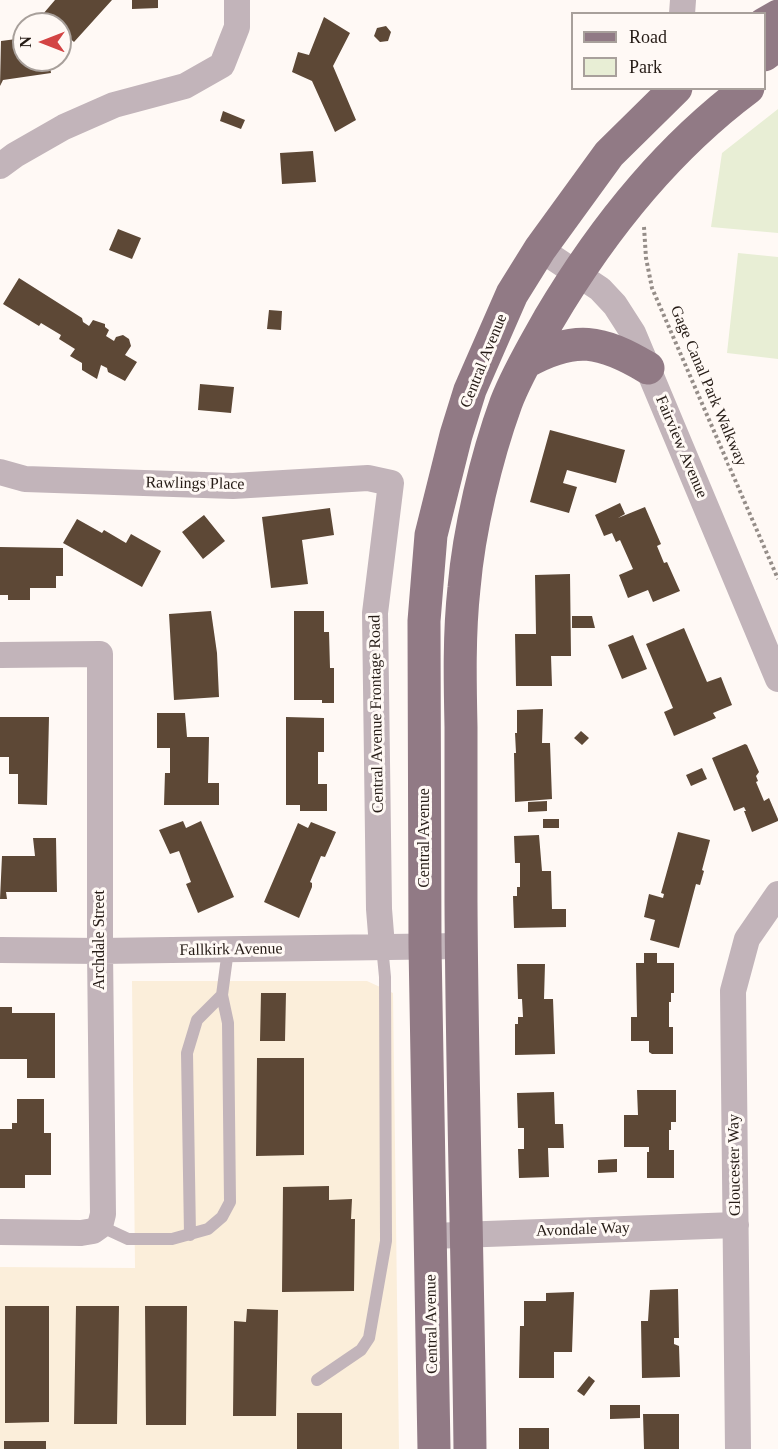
<!DOCTYPE html>
<style>
body{margin:0}
#map{position:relative;width:778px;height:1449px;overflow:hidden;background:#fff9f5;font-family:"Times New Roman",serif}
canvas{display:block}
.legend{position:absolute;left:571px;top:12px;width:195px;height:78px;box-sizing:border-box;background:#fff9f5;border:2px solid #a8a09b;margin:0;padding:8px 10px;list-style:none;font-size:18px;color:#251b15}
.legend li{display:flex;align-items:center;gap:12px;height:30px}
.legend b{width:30px;border:2px solid #a8a09b}
.north{position:absolute;left:12px;top:12px;width:60px;height:60px;box-sizing:border-box;background:#fff9f5;border:2px solid #a8a09b;border-radius:50%;rotate:270deg;font-size:16px;font-weight:700;line-height:24px;text-align:center;color:#251b15}
.north::after{content:'';display:block;margin:auto;width:21px;height:27px;background:#d34444;clip-path:polygon(50% 0,100% 100%,50% 72%,0 100%)}
</style>
<div id="map">
<canvas width="778" height="1449"></canvas>
<ul class="legend">
<li><b style="height:8px;background:#917a85"></b>Road</li>
<li><b style="height:16px;background:#e8eed5"></b>Park</li>
</ul>
<div class="north">N</div>
</div>
<script>
const ctx = document.querySelector('canvas').getContext('2d');
ctx.lineJoin = 'round';
function paint(path, color) {
  ctx.fillStyle = color;
  ctx.fill(path, 'evenodd');
}
function strokePath(path, color, width, dash) {
  ctx.strokeStyle = color;
  ctx.lineWidth = width;
  ctx.lineCap = dash ? 'butt' : 'round';
  ctx.setLineDash(dash || []);
  ctx.stroke(path);
}
function drawText(font, color, halo, rows, align = 'center') {
  ctx.font = font + ' "Times New Roman",serif';
  ctx.lineWidth = 6;
  ctx.setLineDash([]);
  ctx.textBaseline = 'middle';
  ctx.strokeStyle = halo;
  ctx.fillStyle = color;
  for (const [text, x, y, turn = 0] of rows) {
    ctx.save();
    ctx.translate(x, y);
    ctx.rotate((+turn || 0) * Math.PI / 180);
    ctx.textAlign = isNaN(turn) ? turn : align;
    if (halo) ctx.strokeText(text, 0, 0);
    ctx.fillText(text, 0, 0);
    ctx.restore();
  }
}
paint(new Path2D(`
 M132 981H367L393 993 399 1449H0V1267L135 1268Z`), '#fbeeda');
paint(new Path2D(`
 M778 109V233L711 227 722 153Z
 M738 253 778 257V359L727 353Z`), '#e8eed5');
paint(new Path2D(`
 M55 0H112L74 42 60 30V24H53L43 14Z
 M132 0H158V8L132 9Z
 M324 17 350 33 333 66 356 120 335 132 312 81 292 72 298 52 309 55Z
 M386 26 391 32 388 41 380 42 374 36 377 28Z
 M24 38V60H49L51 73 3 80 0 86 1 41Z
 M223 111 245 120 241 129 220 121Z
 M313 151 316 182 282 184 280 153Z
 M118 229 141 238 132 259 109 250Z
 M19 278 82 318 83 322 89 326 93 320 105 324V327L109 330 106 336 114 341 116 337 123 335 129 339 131 346 125 355 137 362 125 381 108 372 107 368 101 365 97 379 82 370V363L70 356 75 349 59 339 61 335 41 323 39 326 3 304Z
 M269 310 282 311 281 330 267 329Z
 M200 384 234 387 231 413 198 410Z
 M550 430 625 450 616 483 567 470 563 483 577 487 569 513 530 502Z
 M620 503 625 514 618 518 645 507 661 544 657 546 664 563 667 562 680 591 653 602 648 590 628 598 619 575 633 569 620 540 616 542 612 533 604 536 595 515Z
 M330 508 334 535 302 540 308 584 271 588 262 517Z
 M204 515 225 541 203 559 182 532Z
 M77 519 102 533 104 530 126 543 131 534 161 551 142 587 63 543Z
 M0 547 63 548V576H56V588H30V600H8V595H0Z
 M570 574 571 656H551L552 686H516L515 634H536L535 575Z
 M211 611 217 653 219 697 174 700 169 614Z
 M294 611H324V632H329L330 668H334V703H322V700H294Z
 M572 616H592L595 628H572Z
 M684 628 707 682 721 677 732 705 713 713 716 718 674 736 664 712 673 708 646 644Z
 M633 635 647 669 622 679 608 645Z
 M543 709 542 743H550L552 799 515 802 514 753H516L515 733H517V710Z
 M157 713H185L187 737H209L208 783H219V805H164L165 773H170V748H157Z
 M0 717H49L47 805 18 804V774H9V757H0Z
 M286 717 324 718V752H318V784H327V811H300V805H286Z
 M581 731 589 738 582 745 574 738Z
 M745 744 747 745 759 772 756 776 758 781 756 782 764 801 769 798 778 819V821L752 832 744 811H746L744 807 734 811 712 758Z
 M702 768 707 779 691 786 686 775Z
 M547 801V811L528 812V802Z
 M543 819H559V828H543Z
 M183 821 186 828 201 821 234 897 198 913 186 884 191 882 179 851 170 854 159 830Z
 M311 822 336 832 325 857 321 856 310 882 312 883V887L299 918 264 902 298 823 308 828Z
 M678 832 710 840 702 870 704 871 700 885 696 884 679 948 650 940 655 920 644 917 649 894 663 898 664 894 661 893Z
 M539 835 542 871H551L552 909H566V927L514 928 513 896H517V887H520V863H515L514 836Z
 M33 838H56L57 892H6L7 899H0L2 856H35Z
 M644 953H657V963H674V993H671V1002H669V1027H673V1054H652L649 1052V1041H631V1017H637L636 963H644Z
 M517 964H545L544 999H553L555 1054 515 1055V1024H518V1017H523L522 999H518Z
 M261 993H286L285 1041H260Z
 M0 1007H12V1013H55V1078H27V1059H0Z
 M257 1058H304V1155L256 1156Z
 M637 1090H676V1122H671V1130H669V1150H674V1178H647V1152H649V1147H624V1115H638Z
 M554 1092 555 1124H563L564 1148H548L549 1177 519 1178 518 1149H524V1128H518L517 1093Z
 M17 1099H44V1133H51V1175H25V1188H0V1129H12V1123H17Z
 M617 1159V1172L598 1173V1160Z
 M329 1186V1200L352 1199 351 1219H355L354 1291 282 1292 283 1187Z
 M678 1289 679 1338H674V1344L679 1346 680 1377 642 1378 641 1321H648L650 1290Z
 M574 1292 572 1352H554V1378H519L520 1326H524V1301H546V1293Z
 M5 1306H49V1422L5 1423Z
 M76 1306H119L117 1424H74Z
 M145 1306H187L186 1425H146Z
 M247 1309 278 1310 276 1416H233L234 1321 246 1322Z
 M589 1376 595 1381 584 1396 577 1391Z
 M610 1405H640V1418L610 1419Z
 M297 1413H342V1449H297Z
 M643 1414H679V1449H644Z
 M519 1428H549V1449H519Z
 M4 1441H46V1449H4Z`), '#5d4836');
strokePath(new Path2D(`
 M644 227 646 258 652 288 778 579`), '#958d88', 4, [3, 3]);
strokePath(new Path2D(`
 M100 1226 128 1239H172L208 1229 222 1217 230 1202 228 1023 222 995 228 950
 M190 1235 187 1053 197 1020 222 995
 M317 1380 361 1350 369 1338 386 1241 385 977 382 946`), '#c2b4ba', 12);
strokePath(new Path2D(`
 M682 14 683 0
 M0 166 15 155 64 127 114 105 185 86 222 65 237 27V0
 M540 249 600 289 615 305 633 333 778 679
 M0 472 25 479 233 486 368 478 391 483 375 613 379 909 382 946
 M0 655 100 654V951L103 1214 100 1226 93 1231 81 1233 0 1232
 M0 950 100 951 461 946
 M431 1236 736 1225
 M738 1449 733 991 747 939 778 894`), '#c2b4ba', 26);
strokePath(new Path2D(`
 M764 24 778 16
 M764 55 778 45
 M526 362C575 335 601 340 648 368
 M434 1449 425 946 424 621 431 535 456 435 470 390 512 294 540 249 609 154 676 88
 M470 1449C468 1267 462 1084 461 902 461 843 461 785 461 727 460 681 459 634 464 588 469 530 486 458 506 403 517 374 534 346 549 319 601 231 665 150 748 88`), '#917a85', 33);
drawText('16px', '#251b15', '#fff9f5', [
 ["Central Avenue",484,361,-68],
 ["Gage Canal Park Walkway",708,386,67],
 ["Fairview Avenue",681,447,67],
 ["Rawlings Place",195,484,1],
 ["Central Avenue Frontage Road",377,714,-91],
 ["Central Avenue",425,838,-90],
 ["Archdale Street",100,940,-90],
 ["Fallkirk Avenue",231,950,-1],
 ["Gloucester Way",735,1165,-91],
 ["Avondale Way",583,1230,-2],
 ["Central Avenue",432,1324,-91]
]);
</script>
